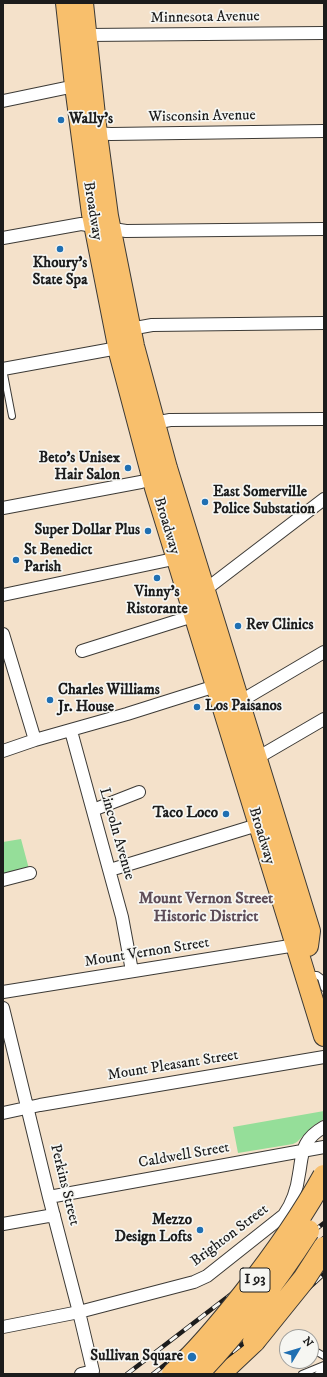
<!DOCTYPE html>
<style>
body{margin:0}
#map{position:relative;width:327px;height:1377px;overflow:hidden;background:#f4e1ca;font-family:"IM FELL DW Pica",serif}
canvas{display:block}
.frame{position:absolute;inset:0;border:4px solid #1c1c1c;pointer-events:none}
.north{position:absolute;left:279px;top:1329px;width:40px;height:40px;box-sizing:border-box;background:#f6f6f2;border:1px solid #9f9f9c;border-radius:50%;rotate:52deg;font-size:11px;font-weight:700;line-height:16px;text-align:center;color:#1c1c1c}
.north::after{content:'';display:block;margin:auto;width:14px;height:18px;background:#1f6fb2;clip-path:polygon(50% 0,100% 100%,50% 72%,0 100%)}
</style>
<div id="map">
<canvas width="327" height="1377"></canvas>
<div class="frame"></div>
<div class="north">N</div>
</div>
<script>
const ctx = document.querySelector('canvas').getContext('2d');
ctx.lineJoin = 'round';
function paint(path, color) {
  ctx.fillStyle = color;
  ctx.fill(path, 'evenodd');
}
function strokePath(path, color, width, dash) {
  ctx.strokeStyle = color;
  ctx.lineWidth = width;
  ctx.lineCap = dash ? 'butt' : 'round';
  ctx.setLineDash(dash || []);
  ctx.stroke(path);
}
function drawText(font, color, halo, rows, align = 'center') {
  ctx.font = font + ' "IM FELL DW Pica",serif';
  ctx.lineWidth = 3.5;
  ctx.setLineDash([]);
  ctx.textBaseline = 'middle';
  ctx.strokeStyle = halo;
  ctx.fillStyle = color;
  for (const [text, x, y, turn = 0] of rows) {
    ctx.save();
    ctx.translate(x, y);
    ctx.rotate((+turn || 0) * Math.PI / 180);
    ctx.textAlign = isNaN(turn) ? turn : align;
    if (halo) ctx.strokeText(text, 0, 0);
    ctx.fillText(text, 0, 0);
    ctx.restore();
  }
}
paint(new Path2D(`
 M21 839 29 869 3 876V842Z
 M324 1111V1119L313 1126 297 1142 293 1144 238 1153 233 1127Z`), '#95de99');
const lane = new Path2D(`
 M3 369 12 416
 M309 975H317L321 978 324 988
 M317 1352 324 1356
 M302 1374 324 1365
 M318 1374 324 1369`);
const street = new Path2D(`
 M87 35 324 33
 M3 101 75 86
 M92 133 111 134 324 131
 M3 238 81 224 126 231 324 229
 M127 332 130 329 152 325 324 323
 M3 369 118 348 123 345
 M154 423 170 420 324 419
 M3 508 141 482 152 479 158 475
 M3 595 183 557
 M3 634 35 740
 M82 651 193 616 205 590 324 499
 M234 705 324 652
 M71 731 122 917 132 971
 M3 751 35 740 127 714 222 684
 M257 758 324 719
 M93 810 139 792
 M110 870 264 823
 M3 880 30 873
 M3 992 296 945
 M3 1008 49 1197 79 1312 93 1371 81 1374
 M3 1113 40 1105 324 1057
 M49 1197 324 1147
 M3 1224 54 1215
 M3 1327 79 1312 194 1282 207 1276 284 1215C293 1202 297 1190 299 1174 301 1164 301 1153 306 1144 310 1136 317 1131 324 1127`);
const primary = new Path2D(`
 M66 3 75 86 92 214 120 356 155 488 324 1036
 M83 3 97 134 108 216 134 346 167 468 310 931 308 946`);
const highway = new Path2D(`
 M219 1374 254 1341`);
strokePath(lane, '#3c3a36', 8);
strokePath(street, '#3c3a36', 14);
strokePath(primary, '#3c3a36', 22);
strokePath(highway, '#3c3a36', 24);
strokePath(lane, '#fff', 6);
strokePath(street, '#fff', 12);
strokePath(primary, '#f8bf6c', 20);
strokePath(highway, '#f8bf6c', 22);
const rail = new Path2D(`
 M127 1374 324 1223
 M153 1374 263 1288 324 1238
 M178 1374 273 1300 324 1255
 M193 1374 271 1314 324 1265
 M204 1374 275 1319 324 1274`);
strokePath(rail, '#1c1c1c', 4.5);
strokePath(rail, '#f6f6f2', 3, [9]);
const highwayBridge = new Path2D(`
 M254 1341 304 1279 324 1248
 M173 1374C199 1350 222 1322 244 1294 273 1257 301 1218 324 1176
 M197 1374C239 1330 275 1282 308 1231`);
strokePath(highwayBridge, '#3c3a36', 24, []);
strokePath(highwayBridge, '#f8bf6c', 22);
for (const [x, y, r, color] of [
 [61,120,4,"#1f6fb2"],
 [60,249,4,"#1f6fb2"],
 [128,468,4,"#1f6fb2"],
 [205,502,4,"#1f6fb2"],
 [148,531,4,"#1f6fb2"],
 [16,560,4,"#1f6fb2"],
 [157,578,4,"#1f6fb2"],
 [238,626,4,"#1f6fb2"],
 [50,700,4,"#1f6fb2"],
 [197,707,4,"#1f6fb2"],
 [226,814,4,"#1f6fb2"],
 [200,1230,4,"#1f6fb2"],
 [192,1357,5,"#1f6fb2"]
]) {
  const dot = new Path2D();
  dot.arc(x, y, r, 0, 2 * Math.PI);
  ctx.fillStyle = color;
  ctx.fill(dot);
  strokePath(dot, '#f6f6f2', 1.5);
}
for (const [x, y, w] of [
 [255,1280,30]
]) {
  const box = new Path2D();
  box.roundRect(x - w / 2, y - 12, w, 24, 3);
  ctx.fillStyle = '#f6f6f2';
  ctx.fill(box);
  strokePath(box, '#1c1c1c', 1);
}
drawText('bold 14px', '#1c1c1c', null, [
 ["I 93",255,1280]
]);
drawText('15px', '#1c1c1c', '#f6f6f2', [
 ["Minnesota Avenue",205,18,-1],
 ["Wisconsin Avenue",202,117,-1],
 ["Broadway",92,211,81],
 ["Broadway",166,526,73],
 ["Lincoln Avenue",116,834,74],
 ["Broadway",261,836,73],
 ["Mount Vernon Street",147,953,-9],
 ["Mount Pleasant Street",173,1066,-9],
 ["Caldwell Street",184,1156,-10],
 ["Perkins Street",64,1185,76],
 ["Brighton Street",230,1236,-37]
]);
drawText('bold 15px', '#1c1c1c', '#f6f6f2', [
 ["Wally's",69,120],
 ["Khoury's",60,264,"center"],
 ["State Spa",60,281,"center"],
 ["Beto's Unisex",120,459,"right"],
 ["Hair Salon",120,476,"right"],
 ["East Somerville",213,493],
 ["Police Substation",213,510],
 ["Super Dollar Plus",140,531,"right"],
 ["St Benedict",24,551],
 ["Parish",24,568],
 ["Vinny's",157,593,"center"],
 ["Ristorante",157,610,"center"],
 ["Rev Clinics",246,626],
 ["Charles Williams",58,691],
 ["Jr. House",58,708],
 ["Los Paisanos",205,707],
 ["Taco Loco",218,814,"right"],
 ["Mezzo",192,1221,"right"],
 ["Design Lofts",192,1238,"right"],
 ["Sullivan Square",183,1357,"right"]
], 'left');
drawText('bold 16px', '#5e4d58', '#f6f6f2', [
 ["Mount Vernon Street",206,900],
 ["Historic District",206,918]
]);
</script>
